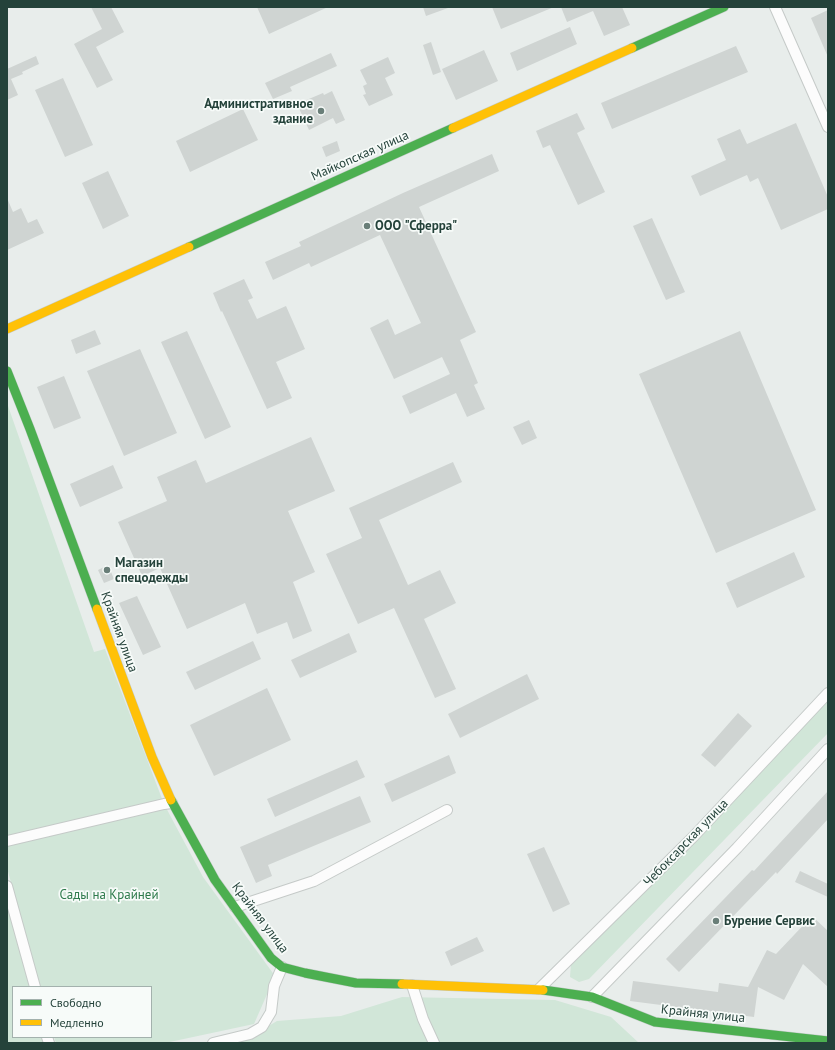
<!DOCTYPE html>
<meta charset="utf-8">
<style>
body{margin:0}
#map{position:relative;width:835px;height:1050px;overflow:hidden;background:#e8edeb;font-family:"PT Sans",sans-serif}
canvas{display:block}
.frame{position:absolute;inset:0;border:8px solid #24423a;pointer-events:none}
.legend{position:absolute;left:12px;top:986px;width:140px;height:52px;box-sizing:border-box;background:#f7fbf9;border:1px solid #a3b1ad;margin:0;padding:5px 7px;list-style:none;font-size:12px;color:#24423a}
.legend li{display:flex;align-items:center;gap:8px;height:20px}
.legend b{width:20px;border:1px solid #a3b1ad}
</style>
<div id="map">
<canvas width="835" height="1050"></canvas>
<div class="frame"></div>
<ul class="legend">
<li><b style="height:5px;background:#4caf50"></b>Свободно</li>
<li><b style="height:5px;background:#ffc107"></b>Медленно</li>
</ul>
</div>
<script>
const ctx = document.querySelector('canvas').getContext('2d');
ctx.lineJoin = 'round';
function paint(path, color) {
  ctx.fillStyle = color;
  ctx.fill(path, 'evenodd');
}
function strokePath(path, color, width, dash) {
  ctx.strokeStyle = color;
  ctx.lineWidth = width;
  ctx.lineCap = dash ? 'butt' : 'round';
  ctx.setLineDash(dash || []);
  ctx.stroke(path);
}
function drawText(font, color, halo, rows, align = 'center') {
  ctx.font = font + ' "PT Sans",sans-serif';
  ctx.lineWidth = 3.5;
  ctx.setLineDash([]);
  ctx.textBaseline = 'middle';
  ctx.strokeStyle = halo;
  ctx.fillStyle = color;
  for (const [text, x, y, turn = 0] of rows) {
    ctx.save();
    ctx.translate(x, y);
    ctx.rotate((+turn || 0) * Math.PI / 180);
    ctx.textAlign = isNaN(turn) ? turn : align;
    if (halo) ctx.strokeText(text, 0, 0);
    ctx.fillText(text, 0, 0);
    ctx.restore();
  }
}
paint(new Path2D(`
 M7 403 94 652 105 649 164 804 203 877 275 976 254 1024 165 1043H56L54 1037H151V987H40L7 868Z
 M828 699V733L589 979 579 982 570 977 571 964Z
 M7 891 34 987H13V1037H49L51 1043H7Z
 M402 997 555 1000 611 1017 639 1043H228L247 1039 277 1021 341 1016Z`), '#d1e6d8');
paint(new Path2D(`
 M91 7H111L124 32 96 47 113 80 97 88 74 44 102 29Z
 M257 7H328L269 34Z
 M423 7H447L448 8 426 16Z
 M492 7H554L501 29Z
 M561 7H622L630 25 604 36 593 11 567 22Z
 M828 10V57L811 18Z
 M570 27 577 44 517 71 510 53Z
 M431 42 441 72 433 75 423 45Z
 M736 46 748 72 612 129 601 103Z
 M484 50 498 81 456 100 442 69Z
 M331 53 337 66 290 87 292 91 273 99 265 83Z
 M36 56 39 64 22 72 23 74 11 79 18 95 7 100V69Z
 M388 57 395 73 385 78 393 95 369 106 363 95 366 94 363 86 367 84 360 70Z
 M63 78 93 145 65 157 35 90Z
 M332 91 345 120 336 124 333 118 309 130 297 104 323 93 324 95Z
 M243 109 258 140 190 172 176 141Z
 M577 113 585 129 577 133 605 192 578 205 550 145 543 148 536 131Z
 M796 123 828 197V209L781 230 758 178 750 182 747 175 700 196 691 176 726 160 717 139 740 129 747 144Z
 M337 141 340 151 326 157 322 147Z
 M492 154 499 171 419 207 476 332 460 340 478 383 474 385 485 409 467 417 456 393 410 414 402 396 450 374 442 357 394 379 370 328 388 319 395 335 421 323 380 235 311 267 309 263 273 280 265 262 301 246 299 242 403 193Z
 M108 171 129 216 103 229 82 183Z
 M7 198 13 212 21 208 28 223 37 219 44 233 7 250Z
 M652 218 685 292 666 300 633 226Z
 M244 279 253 298 248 300 257 319 286 306 305 349 276 362 292 398 267 409 222 311 221 312 213 293Z
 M95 330 101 344 76 354 71 340Z
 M187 331 231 427 205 439 161 342Z
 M740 331 816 510 716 553 639 374Z
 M140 349 177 433 124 456 87 371Z
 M64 376 81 418 54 429 37 387Z
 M529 420 537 438 522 445 513 427Z
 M311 437 335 491 288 511 315 572 293 582 312 631 293 639 287 622 257 634 245 603 187 629 160 568 142 576 118 522 167 501 157 477 196 460 206 483Z
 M453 462 462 482 379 520 408 585 440 570 456 603 424 619 456 689 435 698 394 608 358 624 326 554 362 538 349 508Z
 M113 465 123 488 80 507 70 484Z
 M794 552 805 577 737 608 726 583Z
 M108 565 114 579 104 583 98 570Z
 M137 596 161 647 143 655 119 603Z
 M349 633 357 652 300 678 291 660Z
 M253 641 261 659 195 690 186 672Z
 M527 674 539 699 460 738 448 714Z
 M267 688 291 740 214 776 190 725Z
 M738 713 752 726 715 767 701 755Z
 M449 755 456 773 392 802 384 784Z
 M357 760 365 777 275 817 267 799Z
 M828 791V819L777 874 776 872 679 972 666 959 752 870 754 871Z
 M360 796 371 822 268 865 272 876 256 883 240 847Z
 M544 847 570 904 553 912 527 854Z
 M800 871 828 884V897L795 882Z
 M812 916 828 931V987L803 964 784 1000 758 987 754 1017 630 1001 633 981 718 992 719 983 748 987 767 950 776 954Z
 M477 937 484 951 451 966 445 952Z`), '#cfd4d2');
const street = new Path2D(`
 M775 7 828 127
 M7 841 164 804 172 803
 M7 886 35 987
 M235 907 314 881 447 810
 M412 985 423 1019 434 1043
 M539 989 693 837 828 693
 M592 997 737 848 828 749
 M47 1037 49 1043
 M213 1043 250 1034 262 1027 271 1012 274 986 282 967`);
const fast = new Path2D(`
 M632 48 724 7
 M189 247 453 128
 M7 371 30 429 97 609
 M171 800 215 880 271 958 282 967 305 973 356 983 402 984
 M543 990 592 997 655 1022 828 1041`);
const slow = new Path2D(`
 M453 128 632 48
 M7 329 189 247
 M97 609 152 757 171 800
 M402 984 543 990`);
strokePath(street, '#c5cac8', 12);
strokePath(fast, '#c3cbc8', 10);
strokePath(slow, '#c3cbc8', 10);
strokePath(street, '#fcfcfc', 10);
strokePath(fast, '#4caf50', 9);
strokePath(slow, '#ffc107', 9);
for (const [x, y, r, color] of [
 [321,111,4,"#697e78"],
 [367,226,4,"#697e78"],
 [107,570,4,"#697e78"],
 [716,921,4,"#697e78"]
]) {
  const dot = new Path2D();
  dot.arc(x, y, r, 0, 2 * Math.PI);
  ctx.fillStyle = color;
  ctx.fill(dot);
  strokePath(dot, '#f7fbf9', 1.5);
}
drawText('bold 13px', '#24423a', '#f7fbf9', [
 ["Административное",313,104,"right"],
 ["здание",313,119,"right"],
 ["ООО \"Сферра\"",375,226],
 ["Магазин",115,563],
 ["спецодежды",115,578],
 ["Бурение Сервис",724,921]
], 'left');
drawText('13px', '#24423a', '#f7fbf9', [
 ["Майкопская улица",360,156,-24],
 ["Крайняя улица",119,632,70],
 ["Чебоксарская улица",686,843,-46],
 ["Крайняя улица",260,918,53],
 ["Крайняя улица",703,1014,6]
]);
drawText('13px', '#2d7a4b', '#f7fbf9', [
 ["Сады на Крайней",109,895]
]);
</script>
